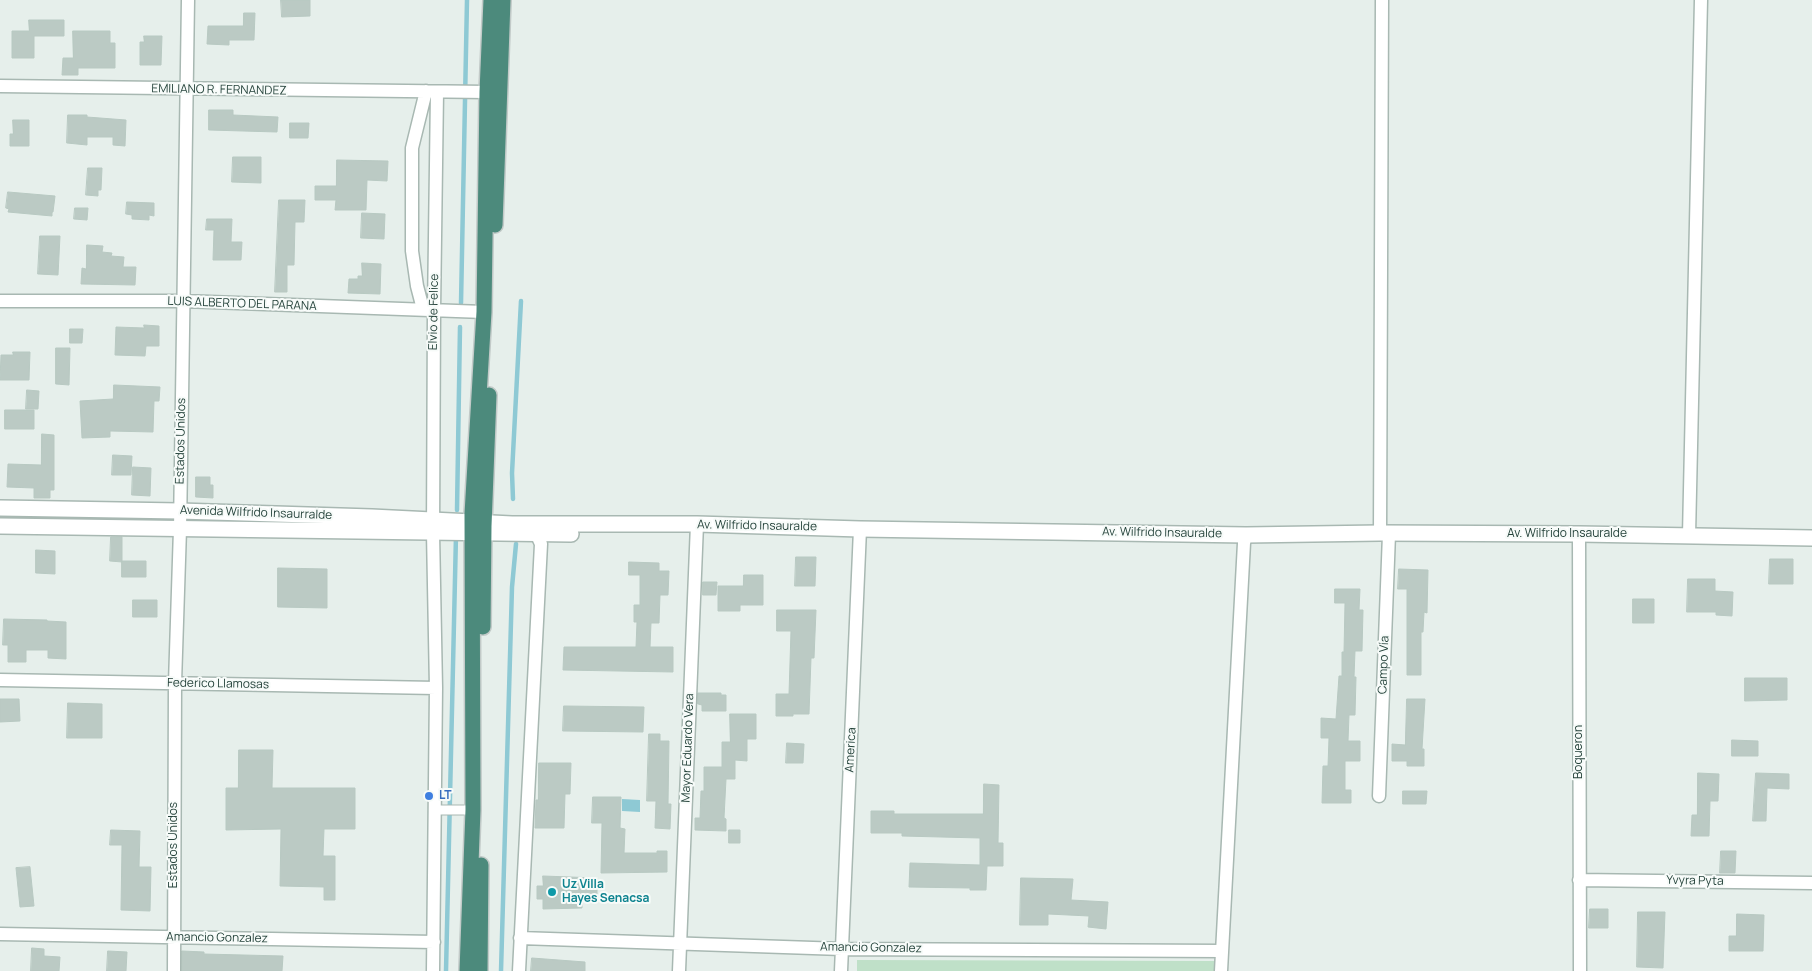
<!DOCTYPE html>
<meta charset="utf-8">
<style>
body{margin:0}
canvas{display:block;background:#e6efeb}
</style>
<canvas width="1812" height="971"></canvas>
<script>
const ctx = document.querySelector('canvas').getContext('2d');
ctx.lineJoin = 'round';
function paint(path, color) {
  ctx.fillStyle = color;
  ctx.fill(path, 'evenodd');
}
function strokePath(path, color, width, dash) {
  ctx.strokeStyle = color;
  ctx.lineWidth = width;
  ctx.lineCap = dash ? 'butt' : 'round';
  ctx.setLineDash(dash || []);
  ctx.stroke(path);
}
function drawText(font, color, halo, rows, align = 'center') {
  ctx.font = font + ' Manrope,sans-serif';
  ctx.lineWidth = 4;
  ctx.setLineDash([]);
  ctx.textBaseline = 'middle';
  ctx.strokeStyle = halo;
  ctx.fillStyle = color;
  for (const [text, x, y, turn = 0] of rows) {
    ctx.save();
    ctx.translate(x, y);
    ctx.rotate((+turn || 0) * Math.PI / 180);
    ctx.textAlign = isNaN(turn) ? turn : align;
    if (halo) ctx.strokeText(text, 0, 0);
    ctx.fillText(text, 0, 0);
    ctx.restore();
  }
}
paint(new Path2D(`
 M857 960 1216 961 1215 971H857Z`), '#bfe0c8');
paint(new Path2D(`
 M622 799 640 800V812L622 811Z`), '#8ec9d4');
strokePath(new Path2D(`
 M461 303 467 0
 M513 499 512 473 521 301
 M457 510 460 327
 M446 971 456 535
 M501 971 512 587 516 544`), '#8ec9d4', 4.5);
const building = new Path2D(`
 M281 0H310V16L282 17Z
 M244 13H255L254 40H229V45L207 44 208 26H243Z
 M29 20H64V36H34V58H12V31H29Z
 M73 31H110V43H115V68H78V75H62L63 58H73Z
 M144 36H162L161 65H140V42H144Z
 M209 110H233V115L278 117 277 132 209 130Z
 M68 115H87V117L126 120 125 146 113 145V137H87V145L67 143Z
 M13 120H29V146H10V134H13Z
 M290 123H309L308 138H290Z
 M233 157H261V183L232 182Z
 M337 160 388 161 387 181 367 180 366 210H335L336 200H315V186H336Z
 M88 168H102L101 190H98V196L86 195Z
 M8 192 55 196 53 212H52V216L8 212 9 209 6 208Z
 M279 200H305L304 222H295L294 265H287V292H275Z
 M127 202 154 203V216L149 215V220L132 219V215L126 214Z
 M75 208H88L87 220 74 219Z
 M362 213 385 214 384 239 361 238Z
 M207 219H232L231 242H242L241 260H213L214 230H206Z
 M40 236H60L58 275 38 274Z
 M87 245 103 246 102 252 112 253 111 256 124 257 123 267H136L135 285 81 284 82 268 86 269Z
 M362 263 381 264 380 294 348 293 349 279H358V276H362Z
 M144 325 159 326V346H146L145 356 115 355 116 327 144 328Z
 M70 329H83L82 343H70Z
 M56 348H70L69 385 56 384Z
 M13 352H30L29 380H0L1 355H13Z
 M114 385 160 387 159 401H154L153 432 110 431V437L82 438 80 401 113 399Z
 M27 390 39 391 38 409H26Z
 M5 410H34V429H5Z
 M42 434 54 435V490H50V498H34V488L7 487 8 464 41 465Z
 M113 455 132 456 131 475H112Z
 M133 467 151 468 150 496 132 495Z
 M196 477H210V485H213V498L196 497Z
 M111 537H122V562L110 561Z
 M36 550 55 551V574L36 573Z
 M796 557H816L815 586H795Z
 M1770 559H1793V584H1769Z
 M122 561H146V577H122Z
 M629 562 659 563V571H669L668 595H660L659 623H651L650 647H673V672L563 670 564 647H636L637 622H634V605H640V575H629Z
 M278 568 327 569V608L278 607Z
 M1399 569 1428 570 1427 613 1424 612 1423 632H1421V675H1407V589H1398Z
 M744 575H763V605H740V611H718V586H743Z
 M1688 579H1715V591L1733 592 1732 616 1716 615V612H1687Z
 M703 582H717L716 595H703Z
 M1335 589H1360L1359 610H1363L1362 651H1355L1354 677H1356L1355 715H1349L1348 741H1360V761H1345V790H1351V803H1322L1323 766H1328L1329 738H1321V718L1336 719 1339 676H1342V652H1344L1345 603H1335Z
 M1633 599H1654V623H1633Z
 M133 600H157V617H133Z
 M777 610H816L814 658H811L809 714H793V716H776V694H789L791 631H777Z
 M4 619 47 620V621L66 622V659L48 658V650H26V662H8V645H3Z
 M1745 678H1787V700L1745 701Z
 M698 693H721V695H726V711H702V705L698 704Z
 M0 699H19L20 721 0 722Z
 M1407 699H1425L1422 749H1424V766H1407V761H1392V744L1405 745Z
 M68 703 102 704V738H67Z
 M564 706 644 707 643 732 563 731Z
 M730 714H756V739H747V761L735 760V779H726L724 818 726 819V831L695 830V818H700L701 791H704V767H722V742H730Z
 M649 734H660V741H669L668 804H671L670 829 655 828 656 801H647Z
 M1732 740 1758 741V756H1732Z
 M787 743 804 744 803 763H786Z
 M239 750H273L272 788H355V829H324L323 856H335V900H324V887L280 886 281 829 226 830V788H238Z
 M539 763H571L570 794H565L564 828H535L536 800H538Z
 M1698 773 1719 774 1718 801H1710L1709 836H1691L1692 815H1697Z
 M1756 773 1789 774V789L1767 788 1766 821H1753Z
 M984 784 999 785 998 843H1003V866H987L986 890H970V888L909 887 910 863 980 865V838L902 836V833H871V811H894V814H983Z
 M1403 791H1427L1426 804H1403Z
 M593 797H621L620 828 625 829 624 853H657V851H667V872L601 873 602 823H592Z
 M111 830 140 831 139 867H151L150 911 121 910 122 845H110Z
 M729 830H740V843H729Z
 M1721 851H1736L1735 873H1720Z
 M30 867 34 906 20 907 16 868Z
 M543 876 597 878V900H582V908L543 909V899H537V886H543Z
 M1021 878 1073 879 1071 900 1108 902 1106 929 1088 927 1089 916 1048 914V925H1020Z
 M1590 909H1608V928H1589Z
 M1638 912H1665L1663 968 1637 967Z
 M1737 914 1764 915 1763 951H1729V936H1736Z
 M32 948 44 949V956L60 957 59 971H31Z
 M108 951 127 952 126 971H107Z
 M182 951 204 952V954L283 956 282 971H182Z
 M532 958 585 962V971H531Z`);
paint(building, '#bbcac4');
strokePath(building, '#b8c9c2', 1);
const pedestrian = new Path2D(`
 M435 810H473`);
const minor = new Path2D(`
 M0 86 487 92
 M0 301H183L484 312
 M423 309 417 286 412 251V148L426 91
 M1380 533 1382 0
 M1579 534 1580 971
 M1689 535 1701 0
 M0 680 436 688
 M1379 796 1389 534
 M1579 880 1812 883
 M0 934 434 942
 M520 938 842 949 1222 951
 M174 971 175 683 180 529 188 0
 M433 971 436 688 433 533 434 310 437 92
 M519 971 541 544 537 535 528 530
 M679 971 697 524
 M841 971 860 529
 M1221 971 1244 543 1246 535`);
const tertiary = new Path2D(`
 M0 508 180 511 372 517 512 524H697L860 529 1246 535 1380 533 1579 534 1812 538
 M0 526 571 534`);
const trunk = new Path2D(`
 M495 225 503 0
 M483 627 484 526 489 395
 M467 971 473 810 472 514 484 312 487 92 491 0
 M480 971 481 865`);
strokePath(pedestrian, '#a8b8b2', 11);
strokePath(minor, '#a8b8b2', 15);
strokePath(tertiary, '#a8b8b2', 18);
strokePath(trunk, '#c2cac8', 18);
strokePath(pedestrian, '#fff', 9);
strokePath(minor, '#fff', 12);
strokePath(tertiary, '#fff', 15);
strokePath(trunk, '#4c8a7c', 15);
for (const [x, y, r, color] of [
 [429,796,5,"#3f7fe0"],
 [552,892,5,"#0f9aa8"]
]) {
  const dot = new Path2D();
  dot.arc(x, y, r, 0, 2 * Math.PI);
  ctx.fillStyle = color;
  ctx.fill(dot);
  strokePath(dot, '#f7fbf9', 2);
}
drawText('12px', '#24423a', '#f7fbf9', [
 ["EMILIANO R. FERNANDEZ",219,90,1],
 ["LUIS ALBERTO DEL PARANA",242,304,2],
 ["Elvio de Felice",434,312,-89],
 ["Estados Unidos",181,441,-89],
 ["Avenida Wilfrido Insaurralde",256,513,2],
 ["Av. Wilfrido Insauralde",757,526,1],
 ["Av. Wilfrido Insauralde",1162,533,1],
 ["Av. Wilfrido Insauralde",1567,534],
 ["Campo Vía",1384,665,-88],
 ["Federico Llamosas",218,684,1],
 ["Mayor Eduardo Vera",688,748,-88],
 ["America",851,750,-87],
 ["Boqueron",1579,752,-90],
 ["Estados Unidos",174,845,-90],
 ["Yvyra Pyta",1695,881,1],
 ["Amancio Gonzalez",217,938,1],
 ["Amancio Gonzalez",871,948,1]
]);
drawText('bold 12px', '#366cbe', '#f7fbf9', [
 ["LT",439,796]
], 'left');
drawText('bold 12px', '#0d838f', '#f7fbf9', [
 ["Uz Villa",562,885],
 ["Hayes Senacsa",562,899]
], 'left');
</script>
